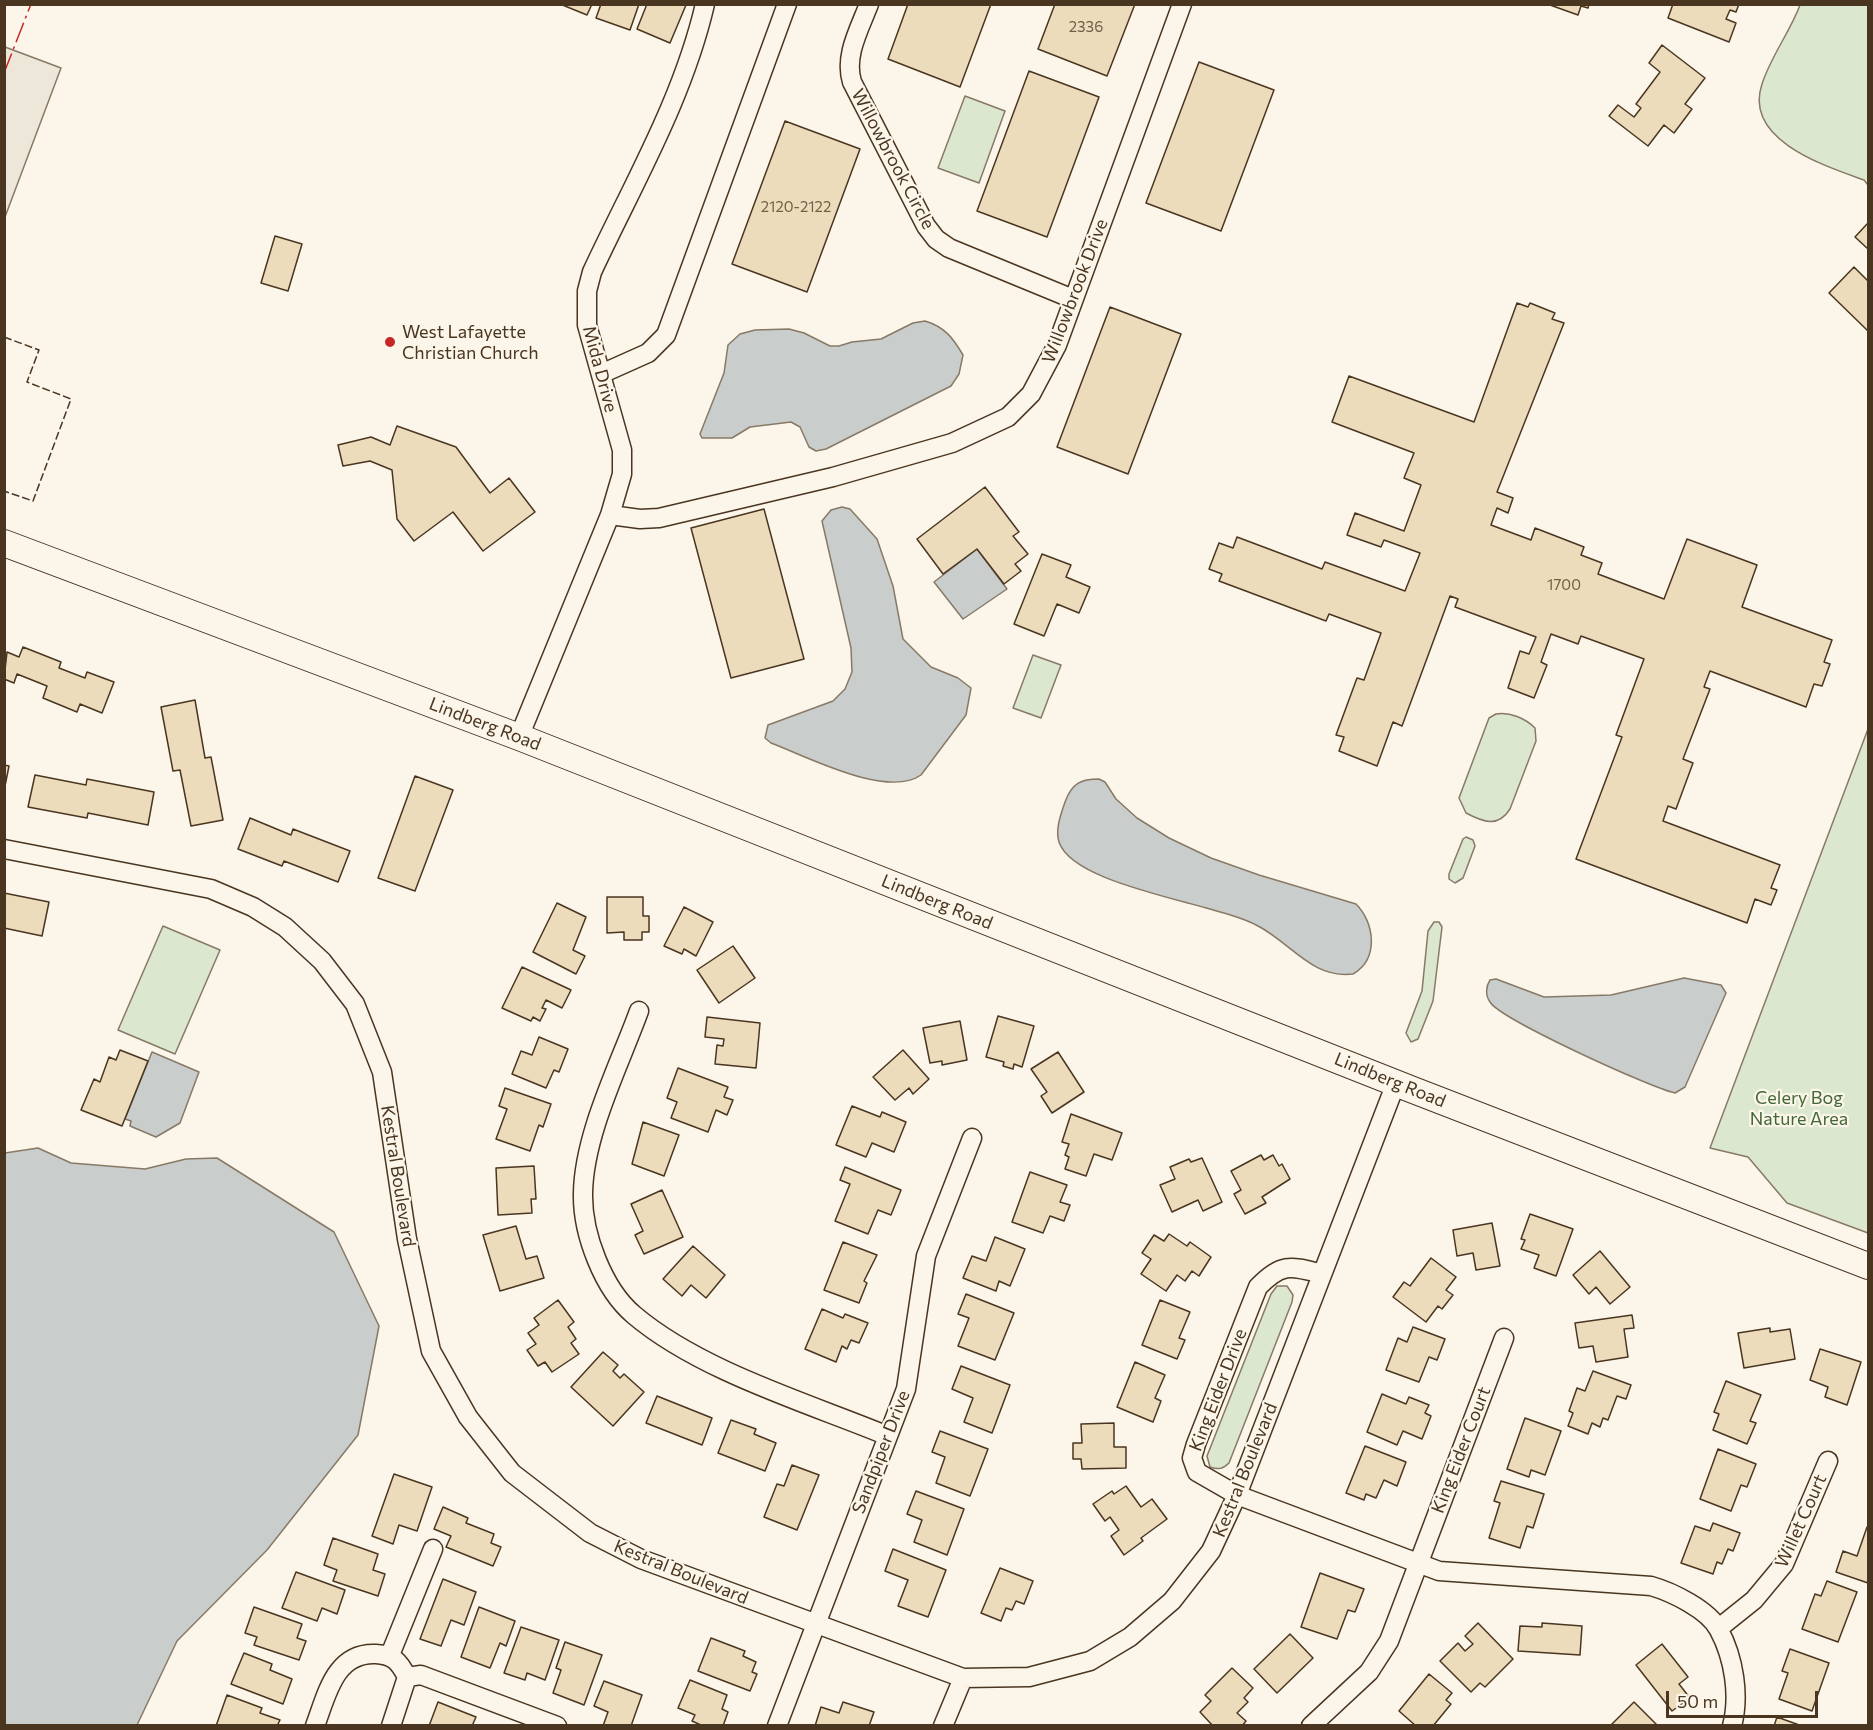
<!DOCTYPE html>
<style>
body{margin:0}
#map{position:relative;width:1873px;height:1730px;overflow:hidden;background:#fbf6e9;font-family:Commissioner,sans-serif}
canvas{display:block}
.frame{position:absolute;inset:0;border:6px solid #4a3520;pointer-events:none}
.scale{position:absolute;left:1666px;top:1691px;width:152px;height:27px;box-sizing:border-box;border:3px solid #4a3520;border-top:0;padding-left:8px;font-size:18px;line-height:21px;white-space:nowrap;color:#4a3520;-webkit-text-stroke:4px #fbf6e9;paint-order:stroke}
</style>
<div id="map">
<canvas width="1873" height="1730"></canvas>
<div class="frame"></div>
<div class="scale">50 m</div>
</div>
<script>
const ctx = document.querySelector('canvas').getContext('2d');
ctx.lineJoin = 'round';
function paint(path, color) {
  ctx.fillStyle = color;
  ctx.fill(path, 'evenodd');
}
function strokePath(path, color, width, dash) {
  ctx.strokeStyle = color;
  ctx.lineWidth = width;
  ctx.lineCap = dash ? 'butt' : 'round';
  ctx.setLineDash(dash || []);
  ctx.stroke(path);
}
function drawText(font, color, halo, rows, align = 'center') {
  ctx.font = font + ' Commissioner,sans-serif';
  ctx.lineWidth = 4.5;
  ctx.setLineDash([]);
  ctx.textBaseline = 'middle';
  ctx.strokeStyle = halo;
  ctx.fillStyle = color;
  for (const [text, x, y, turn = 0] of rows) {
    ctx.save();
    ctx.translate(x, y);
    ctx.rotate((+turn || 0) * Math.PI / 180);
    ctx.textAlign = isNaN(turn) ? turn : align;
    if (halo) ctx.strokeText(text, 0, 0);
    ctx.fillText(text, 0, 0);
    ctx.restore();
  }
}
const green = new Path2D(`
 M1800 5H1868V185L1864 180C1825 166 1743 140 1762 84 1771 56 1790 32 1800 5Z
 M965 96 1005 111 979 183 938 168Z
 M1033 655 1061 665 1041 718 1013 708Z
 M1496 714C1510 712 1525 718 1535 728L1536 741 1510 809C1498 828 1483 822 1466 813L1459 798 1489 718Z
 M1868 729V1233L1787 1203 1748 1157 1710 1148Z
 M1466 837 1473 840 1475 846 1463 878 1455 883 1449 879V874L1463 839Z
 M1434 922H1439L1442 927 1433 1001 1418 1039 1411 1042 1406 1033 1422 991 1428 931Z
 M163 926 220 950 175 1054 118 1030Z
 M1277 1286H1287L1293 1295 1292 1302 1229 1463C1223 1469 1218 1470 1210 1467L1207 1456 1271 1294Z`);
paint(green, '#dce7d0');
strokePath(green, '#887966', 1.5);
const parking = new Path2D(`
 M5 47 61 68 5 217 4 47Z`);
paint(parking, '#ede7d9');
strokePath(parking, '#887966', 1.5);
const water = new Path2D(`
 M925 321C945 327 953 338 963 355L959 374 951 386 826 449 816 451 809 447 800 427 791 422 750 427 732 438H702L700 434 724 373 728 345 740 334 755 330 789 329 804 333 830 346H839L852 342 881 339 913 323Z
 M842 507 850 509 877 539 893 586 903 639 931 667 958 678 971 688 966 715 921 775C887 799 806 756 771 743L765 738 768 725 833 701 845 689 852 672 851 648 822 521 831 510Z
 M977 549 1007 589 963 619 934 582Z
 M1099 779 1105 782 1116 799 1137 818 1169 838 1211 858 1259 875 1356 904C1375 923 1379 959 1353 974 1312 979 1291 943 1258 926 1217 903 1074 887 1059 842 1055 829 1061 814 1065 802 1072 783 1081 779 1099 779Z
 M1684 978 1721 985 1726 993 1685 1087 1675 1093C1651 1088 1500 1019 1490 1002 1485 995 1486 986 1490 980L1496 979 1544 997 1611 995Z
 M152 1052 199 1072 180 1123 156 1137 130 1126 131 1121 125 1119Z
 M38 1148 71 1163 145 1169 186 1159 217 1158 334 1232 379 1326 358 1435 267 1550 177 1641 137 1725H5V1153Z`);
paint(water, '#c9cecd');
strokePath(water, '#887966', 1.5);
const building = new Path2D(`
 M560 4H592L587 15Z
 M601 4H639L630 30 596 18Z
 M647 4 686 5 670 43 637 29Z
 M908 4H991L960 87 888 59Z
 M1055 4H1135L1107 76 1038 49Z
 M1589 4 1588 8 1581 6 1578 15 1550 5Z
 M1673 4H1739L1736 12 1730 10 1726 19 1736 23 1729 42 1668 18Z
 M1662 45 1705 78 1685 104 1692 109 1674 133 1664 125 1648 146 1609 116 1618 105 1634 117 1641 108 1636 104 1660 72 1649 63Z
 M1199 62 1274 90 1221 231 1146 203Z
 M1029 71 1099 97 1047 237 977 211Z
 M785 121 860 149 807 292 732 264Z
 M1867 224 1868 225V249L1855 237Z
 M275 236 302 244 288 291 261 283Z
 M1854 267 1868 281V331L1829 293Z
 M1517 303 1528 307 1530 303 1555 313 1552 319 1564 323 1497 492 1513 498 1508 513 1497 508 1491 525 1531 540 1535 528 1584 547 1581 555 1602 563 1598 574 1664 599 1687 539 1757 565 1742 607 1832 640 1824 662 1830 664 1822 686 1814 684 1806 707 1710 671 1704 687 1710 689 1683 759 1693 763 1676 809 1668 806 1663 821 1780 865 1771 888 1777 890 1771 905 1755 899 1747 923 1576 859 1622 737 1616 735 1644 659 1581 636 1578 644 1551 634 1541 662 1547 665 1534 698 1508 688 1520 651 1529 654 1536 637 1455 607 1458 599 1450 596 1402 726 1393 722 1377 766 1339 751 1344 737 1336 735 1357 678 1364 680 1381 633 1329 614 1326 621 1219 581 1222 574 1209 569 1219 543 1233 548 1237 537 1322 569 1325 562 1405 591 1420 553 1384 540 1381 547 1347 535 1355 513 1404 531 1421 485 1404 478 1414 453 1332 422 1349 376 1474 422Z
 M1110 307 1181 334 1128 474 1057 447Z
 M397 426 456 447 490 493 509 478 535 512 483 551 453 512 414 541 397 519 392 470 370 461 343 466 338 445 371 437 390 445Z
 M985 487 1019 532 1013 536 1028 554 1015 564 1021 571 1004 584 977 549 943 574 917 539Z
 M764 509 804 659 731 678 691 528Z
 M1042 554 1071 565 1066 577 1090 587 1079 613 1057 604 1044 636 1014 624Z
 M23 647 61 662 59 668 85 678 87 672 114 682 102 713 80 704 77 712 43 698 47 686 17 674 14 683 4 679 7 652 19 657Z
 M195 700 205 758 211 757 223 820 191 826 180 770 173 771 161 707Z
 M4 765 9 766 4 791Z
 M35 775 86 785 87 779 154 792 148 825 88 813 87 818 28 807Z
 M415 776 453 790 415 891 378 878Z
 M250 818 291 835 293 829 350 851 338 882 284 861 282 866 238 849Z
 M4 893 49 902 42 936 4 928Z
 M607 897H643V916H649V932H642V940H624V932L607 933Z
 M557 903 586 917 573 950 585 956 576 974 533 952Z
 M684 907 713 922 696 956 684 949 682 954 664 946Z
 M733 946 755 978 719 1003 697 970Z
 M522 967 571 990 562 1008 546 1000 542 1008 546 1009 540 1021 533 1017 531 1021 502 1008Z
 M998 1016 1034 1026 1022 1067 1014 1064 1013 1069 1003 1066 1004 1062 986 1057Z
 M707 1017 760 1023 756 1068 715 1064 717 1045 723 1046 724 1039 705 1037Z
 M960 1021 967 1060 942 1065V1061L930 1063 923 1028Z
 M539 1037 568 1049 559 1072 554 1070 546 1088 512 1074 521 1051 532 1055Z
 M120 1050 148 1061 122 1126 81 1110 94 1079 100 1082 109 1057 116 1060Z
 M903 1050 929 1079 913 1094 909 1088 895 1100 873 1077Z
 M1058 1052 1084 1092 1052 1113 1041 1096 1047 1092 1031 1069Z
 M678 1068 728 1087 724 1097 733 1100 727 1115 716 1110 708 1132 671 1118 677 1102 667 1098Z
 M505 1088 551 1104 543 1127 539 1125 530 1151 496 1139 507 1109 499 1106Z
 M852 1106 880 1117 882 1112 906 1122 894 1152 872 1143 866 1157 836 1145Z
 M1071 1114 1122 1133 1112 1160 1094 1154 1086 1176 1065 1169 1069 1157 1065 1155 1069 1144 1062 1142Z
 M643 1122 679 1135 664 1176 632 1164Z
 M1261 1155 1264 1160 1273 1155 1279 1166 1282 1164 1290 1179 1262 1197 1266 1203 1245 1214 1234 1194 1241 1190 1231 1171Z
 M1202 1158 1222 1202 1203 1211 1198 1200 1172 1212 1160 1185 1175 1179 1170 1167 1189 1159 1191 1162Z
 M534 1166 536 1199H531L532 1213 498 1215 496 1168Z
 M845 1167 901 1190 891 1215 878 1210 868 1234 835 1221 850 1184 840 1180Z
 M1030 1172 1067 1185 1060 1202 1070 1205 1064 1221 1050 1216 1043 1233 1012 1222Z
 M662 1190 683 1237 644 1254 635 1235 643 1231 631 1204Z
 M1530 1214 1573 1229 1556 1276 1534 1268 1539 1255 1521 1249 1525 1240 1521 1239Z
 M1492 1223 1500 1266 1476 1270 1473 1253 1457 1256 1453 1230Z
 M516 1226 526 1259 537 1256 544 1278 500 1291 483 1235Z
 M1169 1234 1187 1246 1190 1242 1211 1257 1199 1276 1192 1271 1185 1281 1177 1275 1166 1291 1141 1274 1151 1259 1142 1253 1154 1235 1164 1241Z
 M995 1237 1025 1249 1010 1286 999 1281 996 1291 963 1278 972 1256 986 1261Z
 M843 1242 877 1255 864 1281 867 1283 859 1303 824 1290Z
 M693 1246 725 1275 706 1298 691 1285 682 1296 663 1279Z
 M1600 1251 1630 1287 1610 1304 1596 1287 1589 1294 1573 1275Z
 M1431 1258 1456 1277 1446 1290 1453 1295 1442 1309 1438 1306 1426 1322 1393 1297 1404 1282 1410 1286Z
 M966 1294 1014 1313 995 1360 958 1346 969 1318 958 1314Z
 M558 1300 574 1322 568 1327 576 1339 571 1343 579 1354 552 1372 545 1362 538 1366 527 1350 536 1344 528 1333 539 1325 534 1318Z
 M1160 1300 1190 1312 1179 1338 1185 1340 1177 1359 1142 1345Z
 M822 1309 843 1318 845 1314 868 1323 859 1343 851 1340 847 1349 842 1346 836 1362 805 1349Z
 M1632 1315 1634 1328 1624 1329 1628 1357 1596 1362 1593 1346 1579 1348 1575 1323Z
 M1413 1327 1445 1339 1437 1360 1429 1357 1419 1382 1386 1370 1398 1338 1407 1342Z
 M1770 1328V1332L1790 1329 1795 1359 1744 1368 1738 1333Z
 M1820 1349 1861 1362 1847 1405 1825 1397 1828 1387 1810 1380Z
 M603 1352 618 1365 613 1371 620 1378 624 1374 644 1392 613 1426 571 1387Z
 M1135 1362 1165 1375 1155 1398 1161 1401 1153 1422 1117 1407Z
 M961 1366 1010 1385 992 1433 964 1422 973 1398 952 1389Z
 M1593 1371 1631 1385 1626 1399 1617 1396 1608 1420 1603 1418 1600 1427 1592 1423 1588 1434 1568 1426 1573 1413 1569 1411 1577 1388 1585 1391Z
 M1726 1381 1761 1395 1750 1421 1756 1423 1747 1444 1713 1430 1719 1414 1714 1412Z
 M1382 1394 1406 1404 1409 1397 1429 1405 1425 1413 1431 1416 1422 1439 1403 1431 1397 1445 1367 1432Z
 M657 1396 712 1418 702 1445 646 1423Z
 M1525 1418 1561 1431 1545 1475 1531 1470 1529 1477 1507 1469Z
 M731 1420 756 1429 754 1434 776 1443 765 1471 718 1453Z
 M1114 1423V1447H1126V1468L1082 1469 1081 1459H1073V1443H1082L1081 1424Z
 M940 1431 988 1449 970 1496 936 1483 945 1457 932 1452Z
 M1365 1446 1406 1462 1397 1486 1384 1480 1376 1498 1366 1494 1364 1500 1346 1493Z
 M1718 1449 1756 1464 1747 1487 1741 1485 1731 1511 1700 1499Z
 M792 1465 819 1475 797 1530 764 1517 777 1484 784 1486Z
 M394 1474 432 1487 417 1531 399 1525 393 1544 372 1536Z
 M1501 1481 1544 1494 1533 1528 1527 1526 1520 1548 1489 1538 1500 1503 1494 1501Z
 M1126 1486 1141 1507 1152 1499 1167 1519 1141 1538 1143 1541 1124 1555 1111 1536 1119 1530 1110 1517 1105 1521 1093 1504 1112 1491 1114 1494Z
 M916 1491 964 1509 947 1555 914 1542 922 1520 907 1514Z
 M443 1507 468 1518 466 1523 494 1534 491 1543 501 1547 493 1566 446 1547 451 1536 434 1529Z
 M1713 1523 1740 1533 1733 1551 1728 1549 1722 1564 1717 1562 1713 1574 1681 1563 1695 1526 1710 1531Z
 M1867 1527H1868V1583L1836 1572 1843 1551 1857 1556Z
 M333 1538 378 1554 373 1570 385 1574 378 1596 333 1581 337 1570 324 1565Z
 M893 1549 946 1570 928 1617 898 1606 908 1580 885 1571Z
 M1000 1568 1033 1581 1024 1604 1016 1601 1012 1610 1006 1608 1001 1621 981 1613Z
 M296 1572 345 1590 337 1614 322 1608 317 1621 282 1608Z
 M1320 1573 1364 1589 1355 1612 1348 1610 1337 1639 1301 1627Z
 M443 1579 476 1592 464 1625 451 1620 441 1646 420 1639Z
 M1827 1581 1857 1592 1838 1642 1802 1629 1815 1594 1821 1596Z
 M254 1607 302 1624 297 1638 306 1641 299 1660 254 1645 257 1637 245 1633Z
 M479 1607 515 1621 506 1646 500 1643 490 1668 461 1657Z
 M1478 1623 1513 1659 1485 1687 1480 1683 1471 1692 1440 1661 1458 1643 1465 1651 1473 1644 1465 1636Z
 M1542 1623 1582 1626 1580 1655 1518 1651 1520 1626 1542 1627Z
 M521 1627 559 1640 545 1680 527 1673 525 1680 504 1673Z
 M1290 1634 1313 1658 1277 1693 1254 1669Z
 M711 1638 745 1651 743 1656 756 1662 752 1672 757 1674 750 1691 698 1671Z
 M565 1642 602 1655 584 1705 553 1693 561 1670 556 1668Z
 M1662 1644 1688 1677 1679 1684 1690 1698 1672 1711 1636 1665Z
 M1790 1649 1829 1663 1812 1711 1779 1699 1788 1673 1782 1671Z
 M244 1653 272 1664 270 1670 292 1679 283 1704 231 1684Z
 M1232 1668 1253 1688 1244 1698 1248 1702 1237 1713 1246 1721 1242 1726H1213L1200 1712 1211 1701 1205 1695Z
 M1429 1674 1452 1693 1446 1700 1451 1704 1433 1726H1416L1399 1711Z
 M690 1680 727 1695 722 1709 728 1712 723 1726H703L692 1721 695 1715 678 1708Z
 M604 1681 642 1695 631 1726H603L608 1712 594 1706Z
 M227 1695 262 1708 260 1713 280 1720 277 1726H216Z
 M438 1702 476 1717 472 1726H429Z
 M843 1702 874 1712 869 1726H815L821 1707 839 1713Z
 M1634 1702 1658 1726H1610Z
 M1777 1717 1802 1726H1774Z`);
paint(building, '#ecdcbc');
strokePath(building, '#4a3520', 1.5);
const minor = new Path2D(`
 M869 4C859 30 844 56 852 82L926 226 936 239 949 248 1073 299
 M601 374 648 353 666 335 787 4
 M610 515 640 519 659 518 833 477 952 443 1008 417 1031 394 1057 345 1182 4
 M519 737 610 515 622 474V450L587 325V291L592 272C633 184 683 99 705 4
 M4 849 211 889 253 907 285 927 322 961 355 1004 382 1072 407 1239 431 1351 468 1417 512 1473 590 1533 641 1559 963 1678 1029 1677 1090 1661 1130 1637 1172 1601 1211 1551 1237 1495 1396 1083
 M639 1011C619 1066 584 1134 583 1193 582 1233 603 1289 634 1315 700 1371 808 1403 888 1436
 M1322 1274C1291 1266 1282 1262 1258 1287L1196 1444 1192 1458 1197 1472 1237 1495 1439 1571 1651 1586C1672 1592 1709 1610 1719 1630 1734 1658 1740 1696 1732 1726
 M1719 1628 1754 1600 1784 1564 1828 1461
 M390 1655 433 1549
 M407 1677 421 1675 557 1726
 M315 1726C327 1694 335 1652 376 1654 393 1655 399 1661 407 1677L391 1726
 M777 1726 906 1389 926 1256 972 1138
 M943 1726 963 1678
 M1311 1726 1369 1672 1389 1641 1504 1338`);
const secondary = new Path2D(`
 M4 543 519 737 1413 1090 1868 1266`);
strokePath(minor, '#4a3520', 21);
strokePath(secondary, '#4a3520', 28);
strokePath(minor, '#fbf6e9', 18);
strokePath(secondary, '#fbf6e9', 26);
strokePath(new Path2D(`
 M4 337 39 350 27 382 71 399 33 501 4 491`), '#4a3520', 1.5, [8, 3]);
strokePath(new Path2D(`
 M4 73 31 4`), '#c62828', 1.5, [21, 4.5, 3, 4.5]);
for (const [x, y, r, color] of [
 [390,342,6,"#c62828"]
]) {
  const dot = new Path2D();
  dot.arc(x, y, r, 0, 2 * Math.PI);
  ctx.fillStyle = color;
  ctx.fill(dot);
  strokePath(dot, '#fbf6e9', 2);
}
drawText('15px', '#725f47', null, [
 ["2336",1086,27],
 ["2120-2122",796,207],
 ["1700",1564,585]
]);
drawText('18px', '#4a3520', '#fbf6e9', [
 ["Willowbrook Circle",893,159,62],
 ["Willowbrook Drive",1075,291,-69],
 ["Mida Drive",600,369,75],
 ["Lindberg Road",485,724,21],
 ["Lindberg Road",937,902,22],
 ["Lindberg Road",1390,1080,22],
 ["Kestral Boulevard",398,1176,81],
 ["King Eider Drive",1218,1390,-69],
 ["King Eider Court",1461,1450,-69],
 ["Sandpiper Drive",881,1452,-69],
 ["Kestral Boulevard",1245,1470,-68],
 ["Willet Court",1801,1521,-66],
 ["Kestral Boulevard",681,1572,22]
]);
drawText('18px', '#4a3520', '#fbf6e9', [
 ["West Lafayette",402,332],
 ["Christian Church",402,353]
], 'left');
drawText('18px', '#436837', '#fbf6e9', [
 ["Celery Bog",1799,1098],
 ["Nature Area",1799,1119]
]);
</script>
